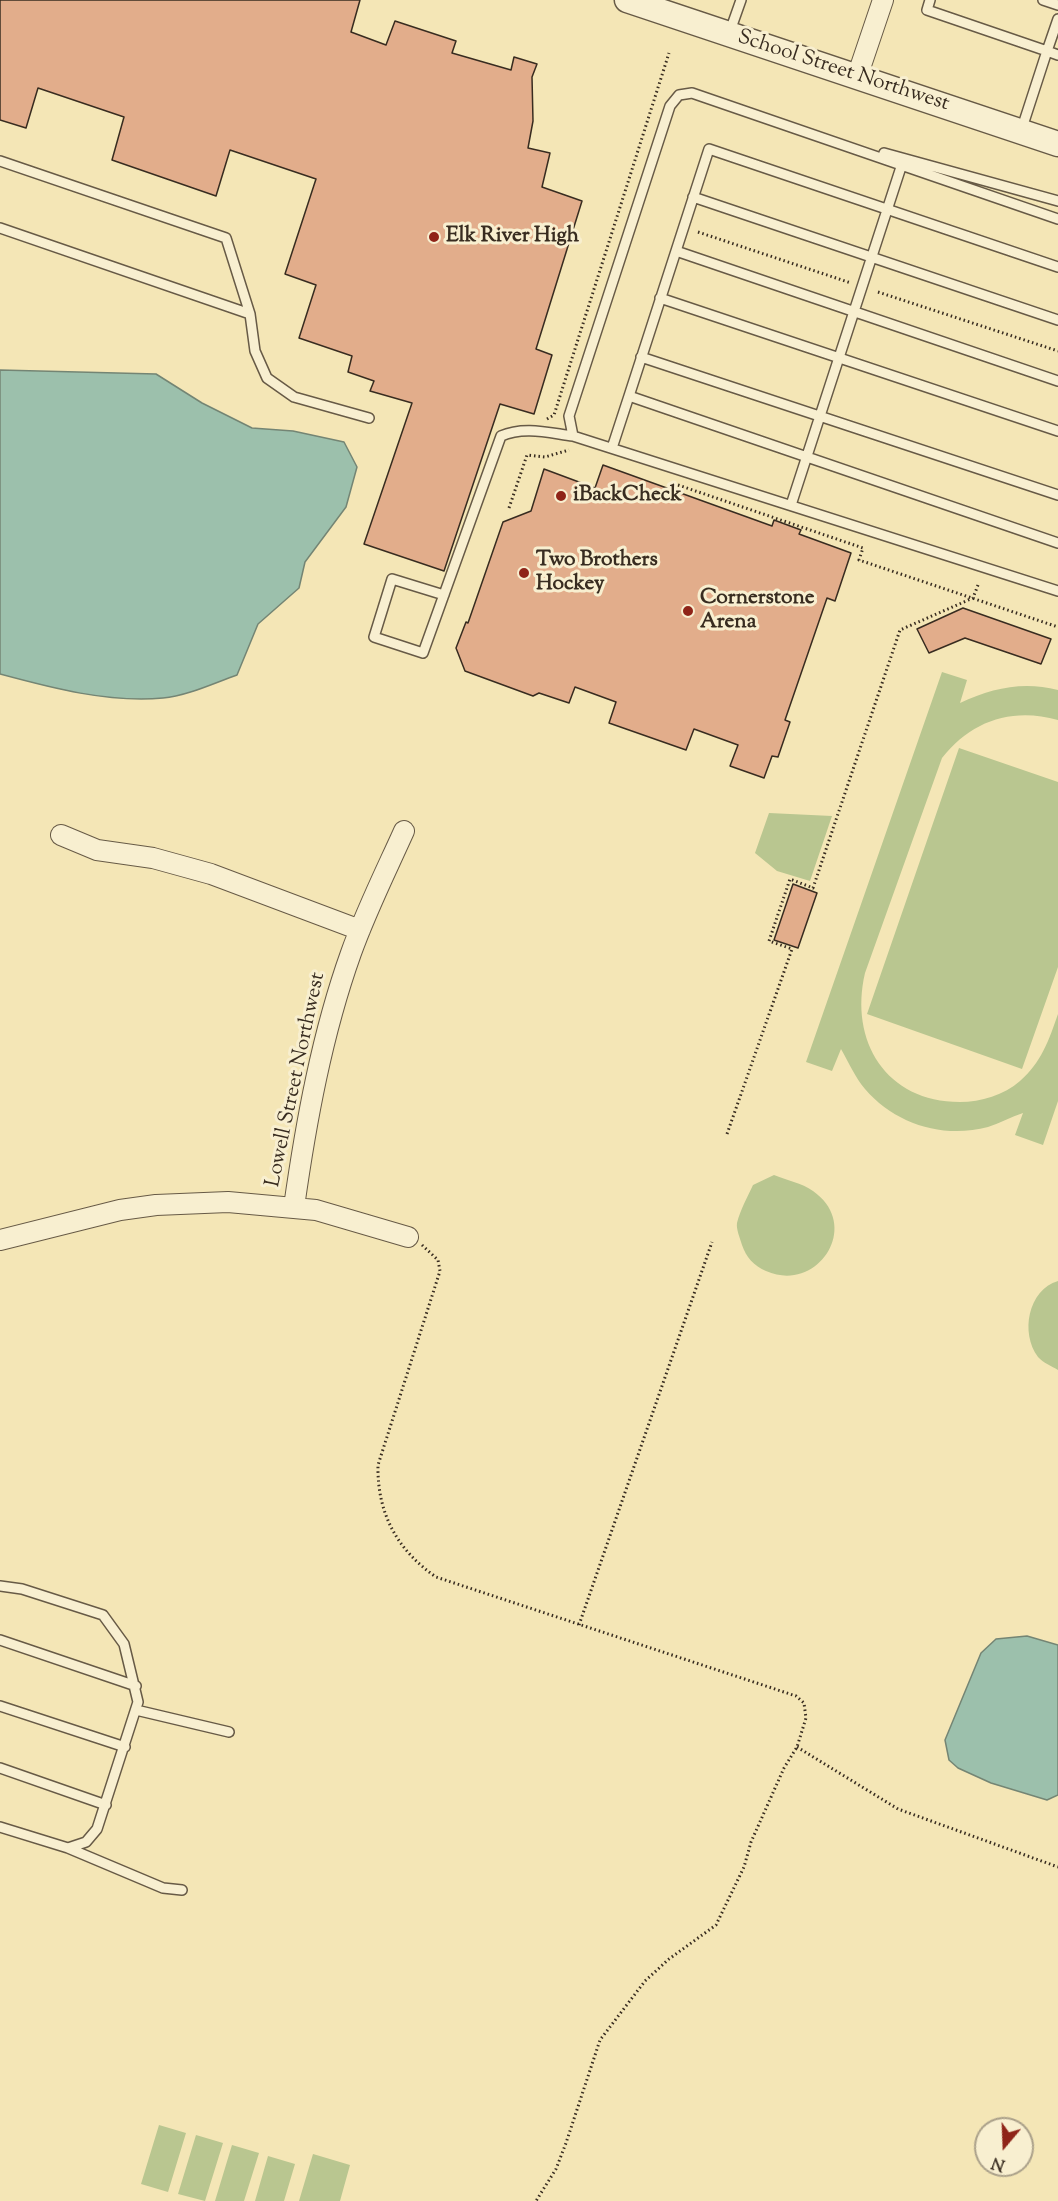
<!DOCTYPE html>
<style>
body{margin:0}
#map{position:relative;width:1058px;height:2201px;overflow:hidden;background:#f4e6b6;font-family:"Sorts Mill Goudy",serif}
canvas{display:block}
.north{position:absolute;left:974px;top:2117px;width:60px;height:60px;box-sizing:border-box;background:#f8efd0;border:2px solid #aba18a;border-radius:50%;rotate:199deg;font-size:16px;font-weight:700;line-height:24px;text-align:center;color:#382c20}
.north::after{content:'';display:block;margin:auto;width:21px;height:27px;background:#8f2418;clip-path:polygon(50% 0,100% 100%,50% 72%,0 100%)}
</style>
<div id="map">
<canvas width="1058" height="2201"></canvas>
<div class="north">N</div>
</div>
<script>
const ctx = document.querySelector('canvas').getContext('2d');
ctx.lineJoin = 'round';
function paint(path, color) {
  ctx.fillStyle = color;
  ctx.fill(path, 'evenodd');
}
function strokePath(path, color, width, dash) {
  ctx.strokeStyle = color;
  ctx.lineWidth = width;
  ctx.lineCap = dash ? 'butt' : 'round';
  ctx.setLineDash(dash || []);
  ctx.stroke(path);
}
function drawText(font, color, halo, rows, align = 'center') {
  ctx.font = font + ' "Sorts Mill Goudy",serif';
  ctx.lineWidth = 6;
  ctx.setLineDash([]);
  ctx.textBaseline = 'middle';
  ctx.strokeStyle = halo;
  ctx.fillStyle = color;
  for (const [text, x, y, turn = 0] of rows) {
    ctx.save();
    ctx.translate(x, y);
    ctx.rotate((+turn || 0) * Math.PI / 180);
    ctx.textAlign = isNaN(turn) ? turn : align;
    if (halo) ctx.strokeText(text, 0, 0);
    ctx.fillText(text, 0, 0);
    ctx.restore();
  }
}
paint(new Path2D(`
 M942 672 967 680 960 703C992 688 1023 681 1058 690V720C1012 707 971 721 942 758L865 973C849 1041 886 1102 960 1102 981 1102 1004 1095 1020 1081 1041 1063 1049 1040 1058 1014V1101L1043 1145 1015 1135 1023 1113C1011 1117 1000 1123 988 1127 943 1139 895 1124 865 1089 855 1077 849 1063 841 1049L832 1071 806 1062Z
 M959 748 1058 782V967L1022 1069 867 1014Z
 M769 813 832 816 810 881 777 871 755 853Z
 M774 1175C786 1180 802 1183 813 1191 863 1226 817 1294 766 1271 754 1266 746 1257 742 1245 740 1238 736 1229 737 1223 740 1210 748 1196 753 1185Z
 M1058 1281V1370C1052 1366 1043 1363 1038 1357 1020 1333 1028 1290 1058 1281Z
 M159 2125 186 2133 168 2192 141 2184Z
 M196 2135 223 2143 205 2201 178 2194Z
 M232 2145 259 2153 244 2201H215Z
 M313 2154 350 2165 340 2201H299Z
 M268 2156 295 2164 284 2201H255Z`), '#b9c690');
const water = new Path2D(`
 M0 370 156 374 202 403 252 428 293 431 344 442 357 467 346 507 305 562 299 588 258 624 237 675C214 683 187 696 163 698 108 703 52 688 0 674Z
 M1027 1636 1058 1645V1795L1047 1800 991 1783 958 1768 949 1760 945 1740 981 1653 996 1639Z`);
paint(water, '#9cc0ac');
strokePath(water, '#748574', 1.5);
const building = new Path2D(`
 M0 0H360L351 32 386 45 395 21 456 41 452 53 511 70 514 57 537 64 532 77 533 121 528 148 550 153 542 187 582 201 536 349 552 355 534 414 500 404 444 571 364 544 412 403 370 391 374 381 348 372 352 356 299 338 316 285 285 274 316 179 230 150 216 196 112 160 124 117 38 88 26 128 0 120Z
 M603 465 772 526 774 520 801 530 799 534 851 553 835 601 827 598 785 720 790 722 778 757 772 756 764 778 730 766 738 745 694 729 686 750 609 723 616 702 575 687 569 703 539 693 533 696 465 671 456 648 466 622 468 623 503 522 531 511 544 469 595 488Z
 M963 608 1051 639 1041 664 965 638 929 653 917 629Z
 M793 884 817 893 798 948 774 940Z`);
paint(building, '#e2ad8b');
strokePath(building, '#382c20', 1.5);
const service = new Path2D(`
 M930 0 927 10 1047 51 1021 131
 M1043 0 1058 5
 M1058 19 1047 51 1058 55
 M729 34 741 0
 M884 153 1058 201
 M0 161 226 238 250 314 255 351 267 378 294 397 369 418
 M693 197 1058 320
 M1058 219 692 93 679 95 670 106 569 416 573 436 1058 591
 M0 228 250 314
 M676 251 1058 381
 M660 298 1058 431
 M641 357 1058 495
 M629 396 709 149 1058 267
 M612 448 629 396 1058 543
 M791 505 902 164
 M444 595 392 579 374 637 423 653 501 436C524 426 549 433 573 436
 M0 1586 22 1589 103 1615 124 1644 138 1702 97 1829 86 1842 68 1848 0 1827
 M0 1640 136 1686
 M0 1706 125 1747
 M136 1710 229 1732
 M0 1768 106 1805
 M68 1848 163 1888 182 1890`);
const minor = new Path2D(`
 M857 77 883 0
 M61 835 97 850 153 858 211 874 360 930
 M294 1207C306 1122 322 1034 351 953 366 911 386 871 404 831
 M0 1240 120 1210 156 1205 228 1202 316 1210 408 1237`);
const tertiary = new Path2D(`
 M627 0 1058 144`);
strokePath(service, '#675a46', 12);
strokePath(minor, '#675a46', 22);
strokePath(tertiary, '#675a46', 27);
strokePath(new Path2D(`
 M698 232 851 283
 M878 292 1058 351
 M547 419 554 415 669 53
 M678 485 863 548 859 560 1058 627
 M509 508 527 455 545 457 569 450
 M727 1134 792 949 769 941 790 879 813 888 900 630 973 598 978 585
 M422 1245 438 1260 440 1271 378 1465C377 1513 397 1550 436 1577L796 1696 804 1703 806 1718 797 1747 784 1768 751 1842 744 1867 716 1925 669 1959 645 1981 600 2040 566 2143 556 2169 536 2201
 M579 1625 712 1242
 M797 1747 898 1809 1058 1867`), '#382c20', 3, [1.5, 3]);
strokePath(service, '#f8efd0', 9);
strokePath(minor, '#f8efd0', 20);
strokePath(tertiary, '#f8efd0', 24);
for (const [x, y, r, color] of [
 [434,237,6,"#8f2418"],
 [561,496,6,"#8f2418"],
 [524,573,6,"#8f2418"],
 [688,611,6,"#8f2418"]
]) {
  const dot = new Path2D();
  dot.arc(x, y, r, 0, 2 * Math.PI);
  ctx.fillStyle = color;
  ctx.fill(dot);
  strokePath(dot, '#f8efd0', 2);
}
drawText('21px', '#382c20', '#f8efd0', [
 ["School Street Northwest",843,72,18],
 ["Lowell Street Northwest",297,1080,-78]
]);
drawText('bold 21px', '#382c20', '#f8efd0', [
 ["Elk River High",446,237],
 ["iBackCheck",573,496],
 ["Two Brothers",536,561],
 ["Hockey",536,585],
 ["Cornerstone",700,599],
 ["Arena",700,623]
], 'left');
</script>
